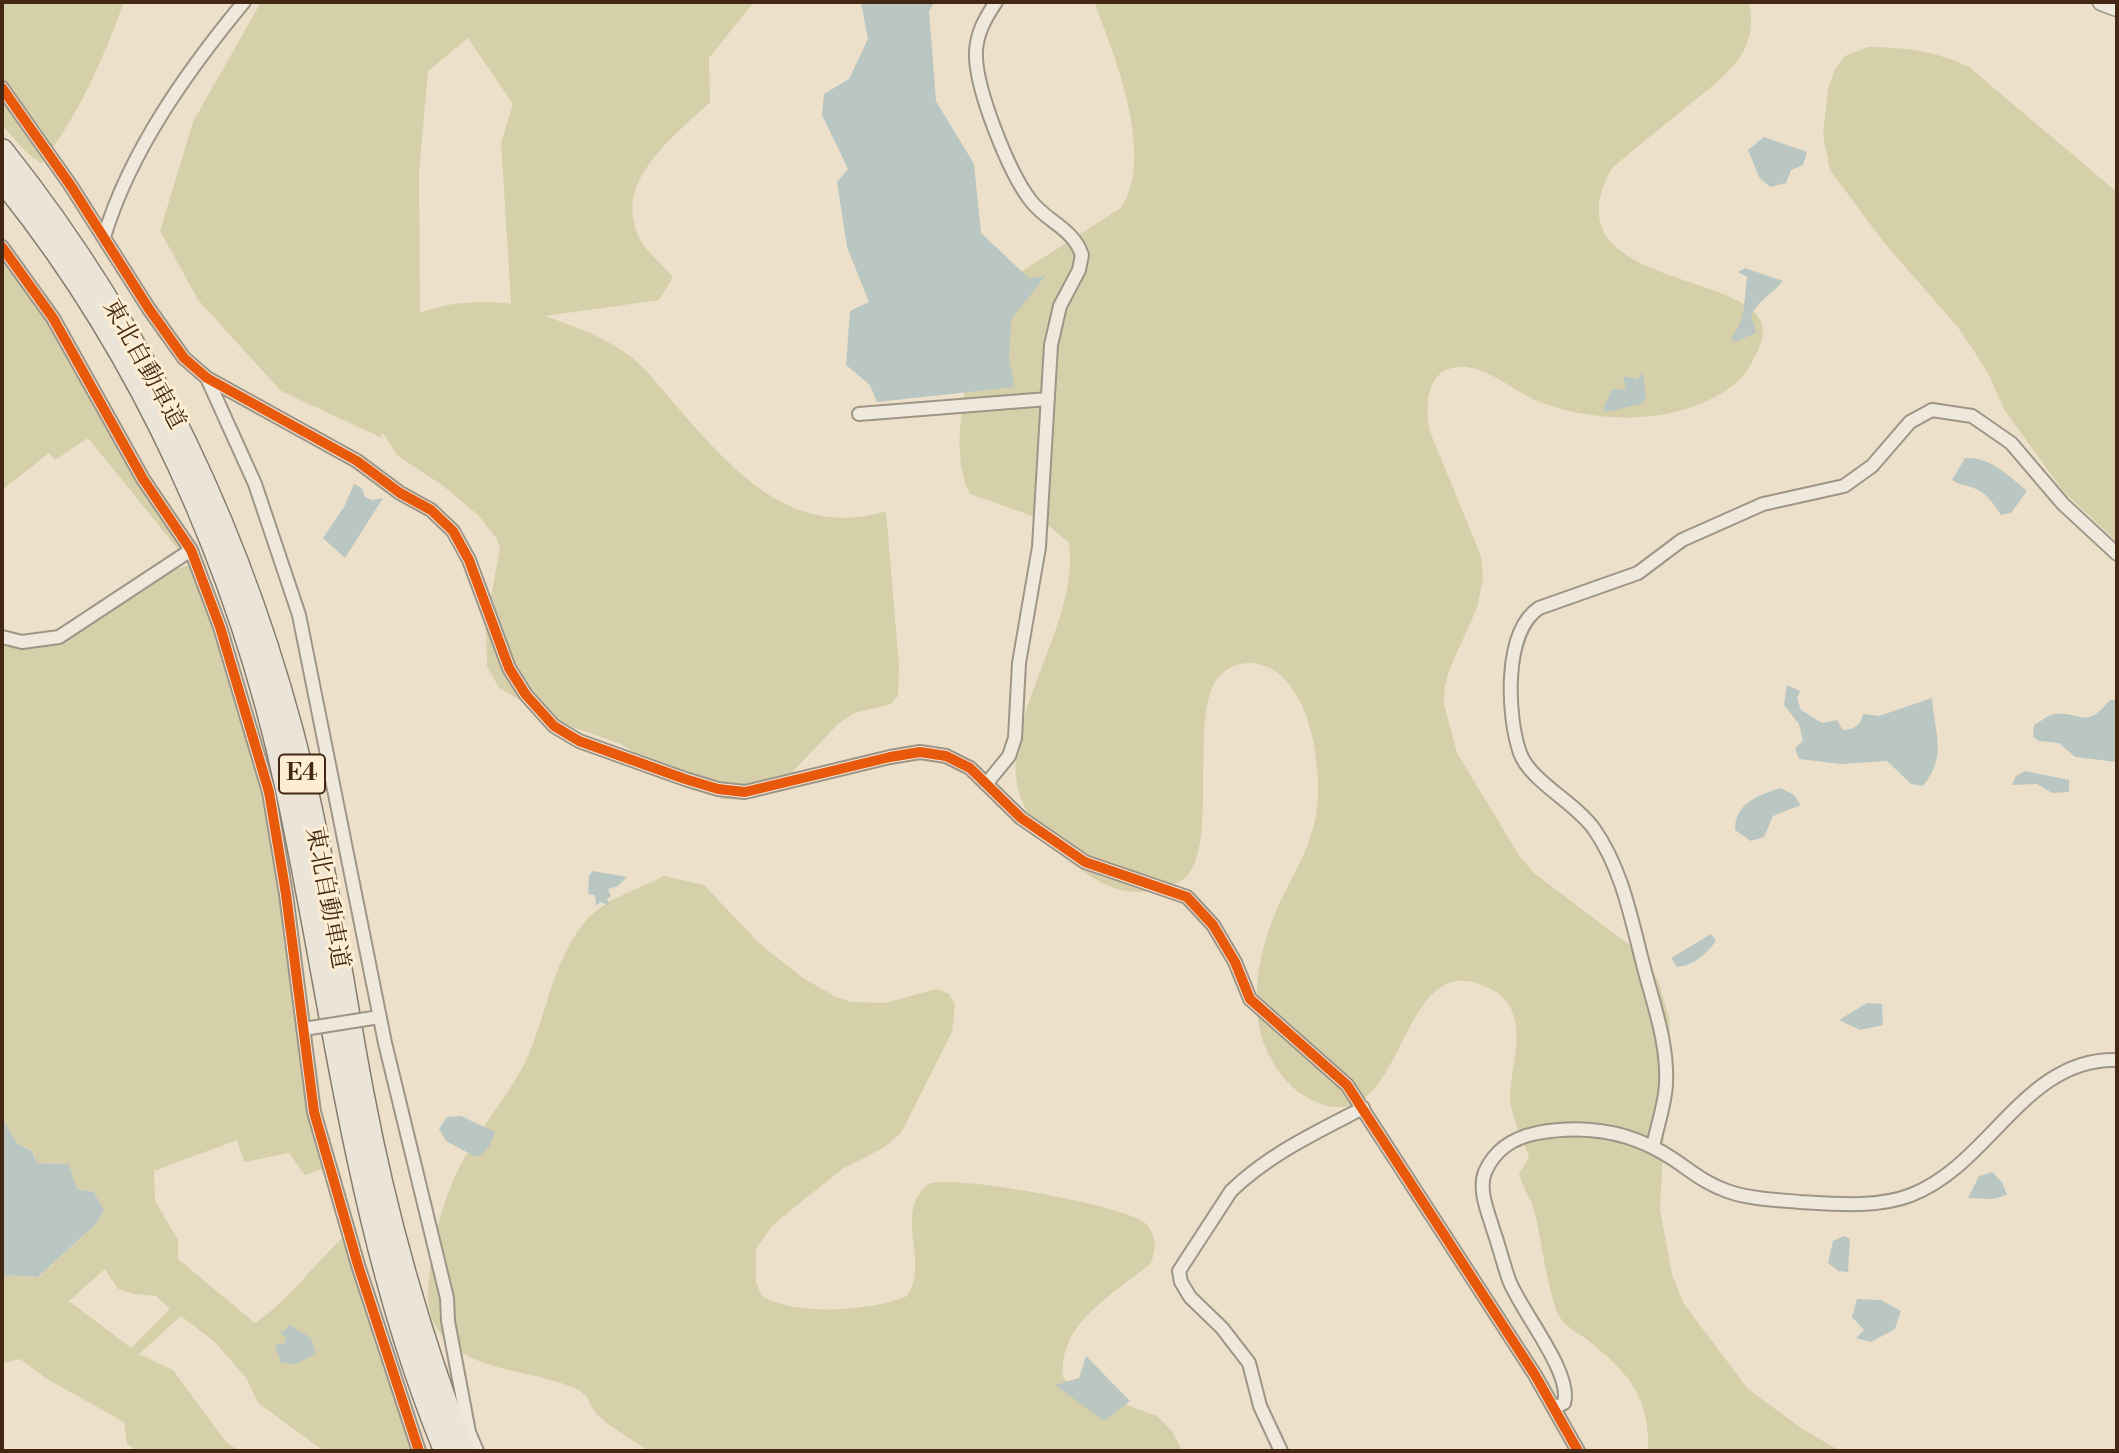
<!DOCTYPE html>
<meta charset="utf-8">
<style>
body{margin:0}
#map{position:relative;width:2119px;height:1453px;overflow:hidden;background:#ece0ca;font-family:"Libre Bodoni",serif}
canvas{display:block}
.frame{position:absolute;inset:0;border:4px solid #432713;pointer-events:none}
</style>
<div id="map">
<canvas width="2119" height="1453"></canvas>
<div class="frame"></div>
</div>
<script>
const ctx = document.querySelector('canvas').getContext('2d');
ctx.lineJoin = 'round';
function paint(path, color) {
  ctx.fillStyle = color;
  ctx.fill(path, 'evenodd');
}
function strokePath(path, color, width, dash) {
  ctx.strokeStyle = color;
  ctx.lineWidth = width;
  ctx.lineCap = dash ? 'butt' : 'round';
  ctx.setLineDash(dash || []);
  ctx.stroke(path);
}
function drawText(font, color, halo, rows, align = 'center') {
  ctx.font = font + ' "Libre Bodoni","Noto Serif JP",serif';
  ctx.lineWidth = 6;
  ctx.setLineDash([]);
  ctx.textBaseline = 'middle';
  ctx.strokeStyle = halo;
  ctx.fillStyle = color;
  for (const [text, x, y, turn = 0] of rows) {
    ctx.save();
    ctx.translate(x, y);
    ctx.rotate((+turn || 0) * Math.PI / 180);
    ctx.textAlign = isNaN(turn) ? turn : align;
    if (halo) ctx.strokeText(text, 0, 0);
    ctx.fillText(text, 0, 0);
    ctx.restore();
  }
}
paint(new Path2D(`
 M2 2H124C103 59 79 115 41 164L25 151 2 125Z
 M261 2H754L709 58 710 102C675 136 614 179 638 235 644 250 663 265 673 277L659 300 545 316C574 326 602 336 627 354 647 368 662 390 678 408 734 472 794 540 886 511L899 665 898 696 891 704 854 713 838 724 780 785 744 800 722 799 658 769 621 744 561 723 499 688 487 666 486 624 500 548 497 539 478 515 442 485 398 456 383 433 380 437 281 391 199 301 160 231 193 122ZM468 38 513 104 501 143 511 304C483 300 447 302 420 313L419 173 428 71Z
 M1094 2H1749C1761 53 1722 78 1688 106 1662 126 1637 147 1612 168 1538 300 1800 265 1759 348 1754 359 1745 376 1736 383 1682 427 1593 425 1533 399 1512 389 1490 370 1466 367 1427 364 1424 403 1430 432L1481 556 1483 579 1477 608 1450 668 1445 685 1444 704 1457 753 1520 857 1534 873 1632 947 1658 980 1670 1021 1660 1210 1672 1275 1684 1304 1748 1389 1801 1428 1840 1451H1648C1650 1399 1630 1374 1590 1342 1582 1335 1567 1328 1561 1319 1549 1303 1541 1236 1535 1214 1532 1200 1523 1188 1519 1174L1529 1157C1523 1139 1509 1113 1510 1095 1511 1067 1525 1032 1509 1005 1502 993 1488 987 1476 983 1393 957 1405 1158 1303 1095 1287 1085 1275 1068 1267 1051 1246 1005 1260 944 1281 900 1295 872 1310 847 1316 816 1324 771 1311 670 1253 663 1238 662 1226 668 1217 679 1190 715 1217 838 1189 873 1182 883 1172 885 1161 889 1129 898 1102 886 1077 867 1052 849 1032 828 1021 798 994 725 1081 625 1069 543L1041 519 970 494C943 441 976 345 991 291L1121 208C1156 156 1114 54 1094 2Z
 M1868 47C1904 47 1936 51 1969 67L2117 192V542L2064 492 2005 411 1987 371 1960 330 1882 240 1830 170 1823 135 1828 89 1835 69 1845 56Z
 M2 257 47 318 184 545 178 549 88 438 55 460 49 453 2 490Z
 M191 564 266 791 325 1168 305 1175 289 1153 244 1162 237 1140 154 1171 155 1201 178 1240V1259L255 1323C291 1299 314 1263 346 1235L370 1326 403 1417 411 1451H324L258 1403 246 1378 215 1342 181 1316 139 1354 173 1370 226 1442 239 1451H137L127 1444 124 1422 47 1379 20 1359 3 1363 2 1359V1275L39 1277 96 1224 104 1210 94 1192 77 1189 69 1164 37 1163 33 1151 17 1143 2 1118V643L54 645 177 569ZM105 1269 118 1289 134 1294 156 1296 170 1309 131 1348 69 1301Z
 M664 876 704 885 760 944 803 978 836 997 851 1002 885 1003 937 989 949 994 955 1005 952 1032 901 1133 883 1148 844 1168 797 1205 772 1226 760 1243 756 1249V1282L761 1295C793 1317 873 1311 907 1296 931 1263 893 1215 927 1185 943 1172 1130 1206 1146 1224 1157 1236 1156 1249 1151 1263 1114 1295 1059 1321 1063 1377L1069 1384 1157 1416 1172 1431 1182 1451H649C633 1440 615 1430 601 1418 586 1405 594 1395 569 1386 524 1368 464 1372 436 1327 425 1309 428 1290 430 1270 435 1228 447 1186 469 1150 487 1118 513 1090 528 1056 547 1012 553 962 583 924 604 898 636 891 664 876Z`), '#d5d0a9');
paint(new Path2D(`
 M861 2H935L929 11 936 101 974 164 981 233 1030 279 1046 275 1011 320 1009 361 1015 387 877 402 870 385 846 365 850 311 869 302 847 247 837 182 848 169 822 115 824 94 849 79 868 39Z
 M1764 137 1807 152 1803 165 1791 170 1786 183 1770 187 1759 177 1748 150Z
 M1745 268 1783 281C1772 294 1759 300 1751 315L1756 333 1734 342 1731 338C1746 321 1744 298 1747 277L1738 272Z
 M1640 374 1643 375 1646 399 1640 404 1606 412 1603 409 1612 389H1626L1623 376 1638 379Z
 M1965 458C1991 457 2008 475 2027 491L2011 513 2001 515C1995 506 1988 495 1978 490 1970 485 1961 486 1952 480Z
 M354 484 362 488 365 497 372 500 383 498 345 558 323 538 344 507Z
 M1787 685 1800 691 1797 698 1801 710 1822 723 1837 720 1843 730C1854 730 1861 725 1863 714L1879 716 1932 698C1934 732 1948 755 1923 786L1911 784 1887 761 1841 764 1799 759 1795 748 1803 741 1799 724 1784 705Z
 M2110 700H2117V762L2075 757 2059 743 2039 741 2033 737 2034 725C2040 722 2048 715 2054 714 2083 711 2084 731 2110 700Z
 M2025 771 2069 780V792L2052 793 2037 784 2012 785 2016 776Z
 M1780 788 1793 794 1801 805 1773 816 1764 837 1751 841 1735 830C1735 803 1757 796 1780 788Z
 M593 871 627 877 618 886 608 889 611 896 607 899 610 906 600 902 596 906 595 895 588 894 589 875Z
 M1711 934 1716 941C1705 955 1695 965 1677 967L1671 958Z
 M1867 1003 1882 1004 1883 1025 1860 1030 1839 1020Z
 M461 1116 495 1132C492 1143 487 1153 476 1157L446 1141 439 1129 447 1117Z
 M2 1118 17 1143 32 1151 37 1163 69 1164 77 1189 94 1192 104 1210 96 1224 38 1277 2 1275Z
 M1992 1172 2002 1182 2007 1195 1993 1199 1968 1198 1979 1176Z
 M1844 1236 1850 1239 1848 1272 1838 1271 1828 1263 1833 1241Z
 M1857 1299 1881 1300 1901 1311 1895 1329 1871 1342 1856 1338 1864 1330 1852 1317Z
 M290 1325 311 1338 316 1353 297 1364 281 1363 275 1345 285 1343 286 1337 280 1334Z
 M1086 1356 1130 1401 1104 1421 1055 1385 1079 1378Z`), '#bac6c1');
const minor = new Path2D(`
 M2 88 71 186 149 309 184 358 207 378 357 461 400 493 431 510 453 531 469 560 509 668 526 695 554 726 579 741 685 779 718 789 745 792 890 757 920 752 946 756 970 768 1021 818 1085 862 1187 897 1213 925 1235 962 1250 999 1347 1085 1535 1375 1578 1451
 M104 237C130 151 187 71 244 2
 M2 247 53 318 143 479 191 550 220 627 269 792 286 894 314 1112 358 1265 419 1451
 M207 378 255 484 299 615 385 1043 447 1298 448 1321 469 1432 477 1451
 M859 414 1048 399
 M2 637 22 642 59 637 191 550
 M987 783 1009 756 1015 738 1019 663 1039 547 1051 345 1060 306 1079 270 1082 255C1073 228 1047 222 1031 201 1009 173 974 86 976 51 977 32 986 17 996 2
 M1653 1147C1657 1126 1665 1105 1666 1084 1668 1042 1653 1004 1643 964 1631 918 1622 869 1594 829 1576 803 1530 781 1520 753 1507 716 1503 632 1539 608L1638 573 1682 540 1763 504 1844 486 1872 466 1910 422 1932 410 1972 416 2011 443 2063 504 2117 554
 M1554 1408 1564 1403C1573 1373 1520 1310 1509 1280 1503 1263 1499 1246 1493 1229 1488 1212 1478 1190 1485 1172 1495 1149 1513 1138 1537 1133 1586 1124 1631 1131 1673 1159 1691 1171 1706 1184 1727 1191 1749 1199 1777 1200 1800 1202 1835 1204 1878 1208 1911 1195 1990 1165 2025 1057 2117 1060
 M1281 1451 1260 1406 1249 1363 1222 1328 1190 1297 1181 1282 1179 1271 1231 1191C1269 1154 1317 1132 1363 1108`);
const tertiary = new Path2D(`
 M2101 2 2117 8`);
const motorway = new Path2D(`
 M2 151C149 336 248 548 303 777 328 882 342 989 362 1094 385 1216 419 1336 463 1451
 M2 179C143 352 240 569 287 787 335 1010 358 1239 446 1451`);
strokePath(minor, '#9f9586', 16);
strokePath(tertiary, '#9f9586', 19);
strokePath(motorway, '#867c6e', 26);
strokePath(minor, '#efe8dd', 12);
strokePath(tertiary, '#efe8dd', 16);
strokePath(motorway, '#ebe4d8', 23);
const minorBridge = new Path2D(`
 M310 1028 373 1018`);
strokePath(minorBridge, '#9f9586', 16, []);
strokePath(minorBridge, '#efe8dd', 12);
strokePath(new Path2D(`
 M2 88 71 186 149 309 184 358 207 378 357 461 400 493 431 510 453 531 469 560 509 668 526 695 554 726 579 741 685 779 718 789 745 792 890 757 920 752 946 756 970 768 1021 818 1085 862 1187 897 1213 925 1235 962 1250 999 1347 1085 1535 1375 1578 1451
 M2 247 53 318 143 479 191 550 220 627 269 792 286 894 314 1112 358 1265 419 1451`), '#e8590c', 10);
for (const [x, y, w] of [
 [302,774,46]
]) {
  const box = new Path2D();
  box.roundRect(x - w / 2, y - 19.5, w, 39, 5);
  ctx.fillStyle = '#fcedd3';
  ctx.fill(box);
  strokePath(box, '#432713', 2);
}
drawText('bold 23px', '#432713', null, [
 ["E4",302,774]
]);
drawText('24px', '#432713', '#fcedd3', [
 ["東北自動車道",143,365,61],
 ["東北自動車道",326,898,79]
]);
</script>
